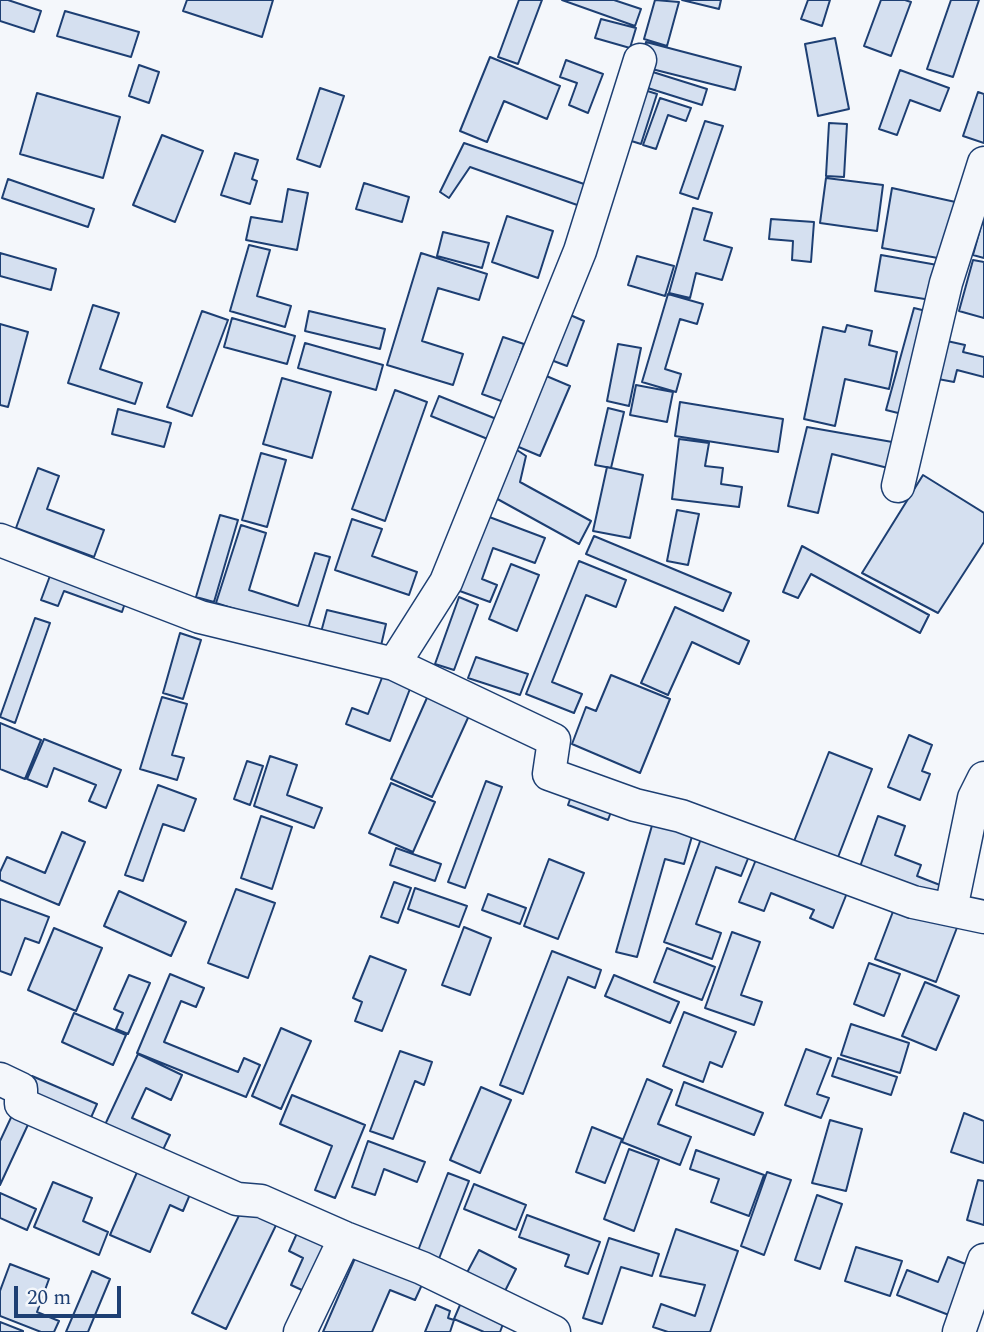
<!DOCTYPE html>
<style>
body{margin:0}
#map{position:relative;width:984px;height:1332px;overflow:hidden;background:#f4f7fb;font-family:Spectral,serif}
canvas{display:block}
.scale{position:absolute;left:14px;top:1286px;width:107px;height:32px;box-sizing:border-box;border:4px solid #1d3f73;border-top:0;padding-left:9px;font-size:21px;line-height:24px;white-space:nowrap;color:#1d3f73;-webkit-text-stroke:5px #f4f7fb;paint-order:stroke}
</style>
<div id="map">
<canvas width="984" height="1332"></canvas>
<div class="scale">20 m</div>
</div>
<script>
const ctx = document.querySelector('canvas').getContext('2d');
ctx.lineJoin = 'round';
function paint(path, color) {
  ctx.fillStyle = color;
  ctx.fill(path, 'evenodd');
}
function strokePath(path, color, width, dash) {
  ctx.strokeStyle = color;
  ctx.lineWidth = width;
  ctx.lineCap = dash ? 'butt' : 'round';
  ctx.setLineDash(dash || []);
  ctx.stroke(path);
}
const building = new Path2D(`
 M0 0H8L41 11 34 32 0 21Z
 M187 0H273L262 37 183 11Z
 M519 0H542L518 64 498 57Z
 M562 0H614L641 9 635 26Z
 M655 0 679 2 667 46 644 39Z
 M682 0H721L719 9Z
 M808 0H830L822 26 801 19Z
 M881 0H905L911 2 891 56 864 46Z
 M951 0H979L953 77 927 69Z
 M65 11 139 32 131 57 57 36Z
 M601 19 636 28 630 48 595 38Z
 M835 38 849 109 818 116 805 44Z
 M646 42 741 67 735 90 640 66Z
 M490 57 560 86 547 119 504 101 487 142 460 131Z
 M566 60 603 74 588 113 569 105 577 83 560 77Z
 M139 65 159 72 149 103 129 96Z
 M640 68 707 89 702 105 635 84Z
 M900 70 949 88 940 111 910 100 897 135 879 129Z
 M320 88 344 96 320 167 297 159Z
 M641 89 657 94 641 144 625 139Z
 M978 92 984 94V143L963 136Z
 M37 93 120 117 103 178 20 154Z
 M660 98 691 108 686 121 668 115 656 149 643 145Z
 M705 121 723 126 698 199 680 193Z
 M829 123 847 124 844 177 826 176Z
 M162 135 203 151 175 222 133 205Z
 M464 143 587 185 580 206 470 167 449 198 440 192Z
 M235 153 258 160 252 179 257 181 250 204 221 195Z
 M826 178 883 185 877 231 820 223Z
 M8 179 94 209 88 227 2 198Z
 M364 183 409 197 402 222 356 209Z
 M892 188 960 203 949 260 882 248Z
 M288 189 308 193 297 250 246 240 251 217 282 222Z
 M693 208 712 213 704 240 732 248 722 280 696 273 690 298 669 293Z
 M984 215V258L973 255Z
 M507 216 553 231 538 278 492 262Z
 M771 219 814 222 811 262 792 260 793 241 769 239Z
 M443 232 489 243 482 268 437 256Z
 M249 245 270 250 257 296 291 306 285 327 230 311Z
 M0 253 56 269 51 290 0 276Z
 M421 253 487 274 479 300 438 288 422 341 463 354 453 385 387 365Z
 M881 255 943 266 937 301 875 291Z
 M637 256 674 266 665 296 628 285Z
 M973 260 984 262V318L959 311Z
 M668 294 703 304 697 324 680 319 665 369 681 374 676 392 642 382Z
 M93 305 119 313 100 369 142 383 135 404 68 383Z
 M914 308 934 313 906 415 886 410Z
 M202 311 228 320 192 416 167 407Z
 M309 311 385 329 380 349 305 331Z
 M568 314 584 321 567 366 551 360Z
 M232 318 295 336 287 364 224 347Z
 M0 324 28 332 8 407 0 405Z
 M847 325 872 331 869 345 897 352 889 389 845 379 835 426 804 419 823 327 845 332Z
 M503 337 524 344 504 402 482 394Z
 M947 341 965 345 963 352 984 357V377L957 370 954 382 938 379Z
 M305 343 383 365 376 390 298 368Z
 M618 344 641 348 629 406 607 401Z
 M544 375 570 386 540 456 514 445Z
 M282 378 331 392 312 458 263 444Z
 M636 385 673 392 667 422 630 415Z
 M395 390 427 402 385 521 352 509Z
 M439 396 504 422 495 442 431 416Z
 M680 402 783 419 778 452 675 436Z
 M608 408 624 412 611 468 595 465Z
 M118 409 171 423 164 447 112 434Z
 M807 427 898 443 892 469 832 454 818 513 788 506Z
 M679 439 709 443 705 466 723 468 721 484 742 487 739 507 672 499Z
 M514 448 526 456 520 482 591 521 579 544 492 496Z
 M261 453 286 460 267 527 242 520Z
 M607 467 643 475 630 538 593 531Z
 M38 468 59 476 47 509 104 530 94 557 16 528Z
 M923 475 984 513V542L938 613 862 573Z
 M677 510 699 514 688 565 667 561Z
 M220 515 238 520 214 602 196 597Z
 M484 515 545 538 535 563 493 548 482 579 497 585 490 602 457 590Z
 M352 519 382 529 372 556 417 572 409 595 335 570Z
 M241 525 266 533 249 590 298 606 315 553 330 557 307 632 216 603Z
 M594 536 731 593 723 611 586 554Z
 M802 546 929 615 920 633 811 574 798 598 783 592Z
 M579 561 626 580 616 607 586 595 552 682 582 694 574 713 526 694Z
 M511 564 539 575 517 631 489 619Z
 M54 565 128 594 122 612 64 591 58 606 41 600Z
 M459 597 478 605 454 670 435 664Z
 M675 607 749 641 739 664 692 642 668 695 641 683Z
 M327 610 386 624 380 650 320 636Z
 M35 618 50 623 15 723 0 717Z
 M180 633 201 640 183 699 163 693Z
 M476 657 528 674 520 695 468 678Z
 M385 670 413 681 390 741 346 724 352 708 368 714Z
 M611 675 670 699 640 773 572 744 586 707 596 711Z
 M430 691 472 709 432 797 391 779Z
 M162 697 187 704 172 755 184 758 177 780 140 769Z
 M0 723 41 740 25 779 0 769Z
 M909 735 932 745 922 771 930 774 920 800 888 787Z
 M44 739 121 770 106 808 89 801 96 785 54 768 47 787 27 779Z
 M829 752 872 769 835 865 791 849Z
 M270 756 297 765 287 795 322 808 314 828 254 806Z
 M247 761 263 766 250 805 234 799Z
 M486 781 502 787 465 888 448 882Z
 M391 783 435 802 413 852 369 833Z
 M158 785 196 799 184 831 163 824 143 881 125 875Z
 M575 785 615 801 608 820 568 805Z
 M655 815 695 826 684 864 665 859 637 957 616 952Z
 M261 816 292 827 272 889 241 878Z
 M878 816 905 826 895 855 921 865 917 876 945 887 939 905 857 875Z
 M62 832 85 842 59 905 0 880V872L7 857 45 873Z
 M703 833 751 851 741 876 716 867 696 924 721 933 712 959 664 942Z
 M396 848 441 864 435 881 390 865Z
 M757 857 847 893 833 928 810 918 814 910 771 893 764 911 739 902Z
 M549 859 584 873 558 939 524 926Z
 M394 882 411 888 398 923 381 917Z
 M415 888 467 906 459 927 408 909Z
 M236 889 275 903 248 978 208 963Z
 M119 891 186 922 171 956 104 926Z
 M488 894 526 908 520 924 482 910Z
 M0 899 49 917 39 943 25 938 11 975 0 971Z
 M897 901 958 925 936 982 875 959Z
 M464 927 491 938 470 995 442 985Z
 M54 928 102 948 76 1011 28 990Z
 M732 932 760 942 741 995 762 1002 754 1025 705 1008Z
 M667 948 715 967 702 1000 654 982Z
 M552 951 601 970 595 988 568 977 523 1094 500 1085Z
 M370 956 406 970 382 1031 355 1021 362 1002 353 998Z
 M869 963 900 974 884 1016 854 1004Z
 M170 974 204 988 196 1007 181 1001 164 1042 238 1072 244 1058 260 1065 246 1097 137 1053Z
 M129 975 150 983 128 1034 116 1029 123 1013 114 1009Z
 M614 975 679 1002 670 1023 605 996Z
 M925 982 959 996 936 1050 902 1036Z
 M684 1012 736 1032 722 1067 710 1062 703 1082 663 1066Z
 M74 1013 126 1035 113 1065 62 1042Z
 M851 1024 909 1043 900 1073 841 1055Z
 M281 1028 311 1041 281 1109 252 1096Z
 M806 1049 831 1058 817 1094 829 1098 821 1118 785 1105Z
 M400 1051 432 1062 424 1085 415 1081 393 1139 370 1131Z
 M138 1054 182 1075 171 1100 146 1088 132 1118 170 1135 160 1156 103 1129Z
 M838 1058 897 1077 891 1095 832 1076Z
 M32 1076 97 1104 89 1122 25 1095Z
 M647 1079 672 1090 658 1124 691 1137 680 1165 622 1142Z
 M684 1082 763 1113 754 1135 676 1105Z
 M481 1087 511 1100 480 1173 450 1160Z
 M292 1095 365 1125 335 1198 315 1190 332 1146 280 1124Z
 M15 1109 32 1116 0 1185V1141Z
 M964 1113 984 1121V1163L951 1152Z
 M830 1120 862 1129 846 1191 812 1183Z
 M592 1127 622 1139 605 1183 576 1172Z
 M368 1141 425 1162 417 1182 384 1169 375 1195 352 1187Z
 M629 1149 659 1160 634 1231 604 1219Z
 M696 1150 764 1175 749 1216 711 1202 719 1179 690 1169Z
 M138 1170 191 1192 183 1211 170 1205 150 1252 110 1235Z
 M767 1172 791 1180 764 1255 741 1246Z
 M448 1173 469 1181 435 1269 414 1261Z
 M978 1180 984 1181V1225L967 1220Z
 M53 1182 92 1198 83 1221 108 1232 99 1255 34 1227Z
 M474 1184 526 1205 516 1230 464 1209Z
 M0 1193 36 1209 27 1230 0 1218Z
 M817 1195 842 1204 820 1269 795 1260Z
 M245 1203 279 1219 226 1329 192 1313Z
 M527 1215 600 1242 588 1274 565 1266 569 1255 519 1237Z
 M676 1229 738 1251 710 1332H668L653 1327 661 1304 695 1316 705 1285 660 1276Z
 M298 1231 326 1244 304 1291 291 1285 303 1258 289 1251Z
 M609 1238 659 1254 652 1276 621 1267 602 1324 583 1318Z
 M856 1247 902 1261 890 1296 845 1281Z
 M359 1249 425 1278 415 1300 390 1290 372 1332H323Z
 M479 1250 516 1269 500 1301 462 1282Z
 M948 1257 973 1267 954 1317 897 1295 907 1270 938 1282Z
 M10 1264 49 1279 37 1312 59 1321 54 1332H41L0 1316V1291Z
 M92 1271 110 1279 88 1332H66Z
 M463 1298 506 1316 500 1332H484L454 1319Z
 M436 1305 450 1311 448 1318 454 1320 450 1332H425Z
 M0 1322 23 1331V1332H0Z`);
paint(building, '#d5e0f0');
strokePath(building, '#1d3f73', 2);
const street = new Path2D(`
 M898 486 946 283 984 163
 M0 540 200 617 394 664 554 740 549 774 635 805 681 816 913 902 984 917
 M394 664 446 582 580 251 640 60
 M951 909 974 798 984 778
 M0 1079 21 1089V1104L237 1199 261 1201 345 1238 422 1268 554 1332
 M300 1332 345 1238
 M959 1332 984 1260`);
strokePath(street, '#1d3f73', 35);
strokePath(street, '#f4f7fb', 32);
</script>
